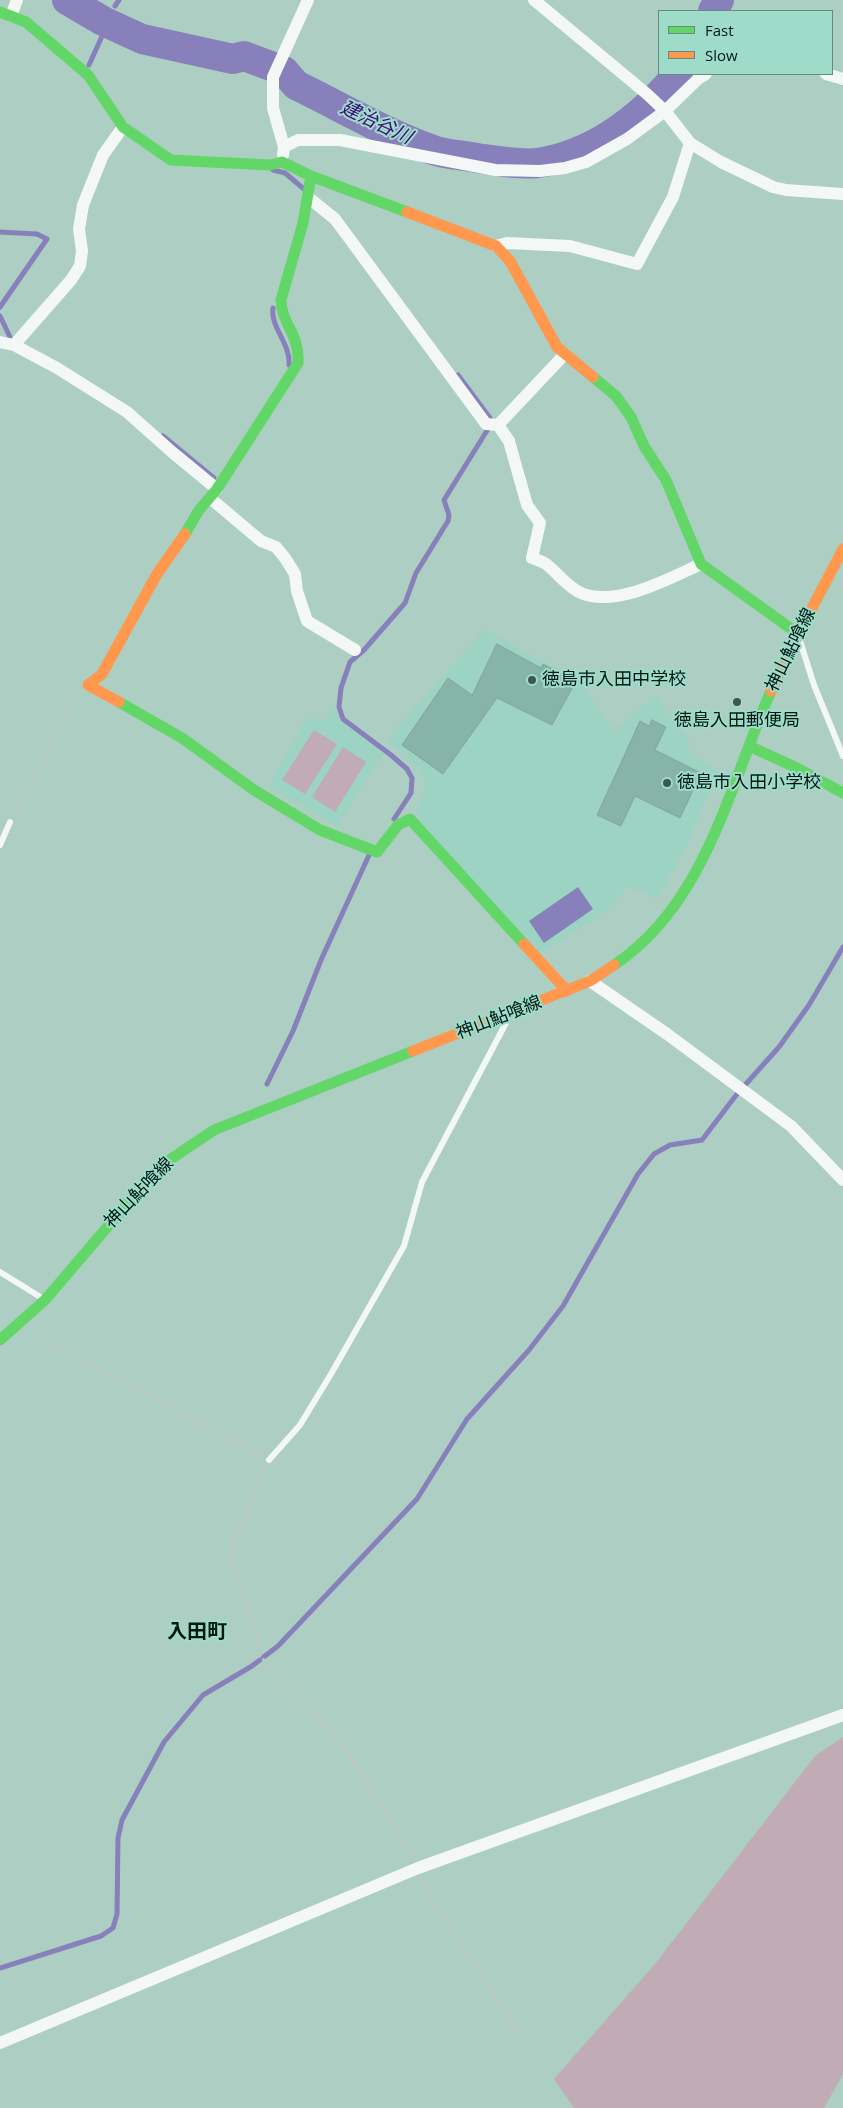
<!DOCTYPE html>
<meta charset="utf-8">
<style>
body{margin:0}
#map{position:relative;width:843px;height:2108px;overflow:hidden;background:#accec3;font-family:"Open Sans",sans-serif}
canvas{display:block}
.legend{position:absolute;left:658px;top:10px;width:175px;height:65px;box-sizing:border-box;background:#9edcc9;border:1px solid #5f8e80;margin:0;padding:6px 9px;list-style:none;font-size:15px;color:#011913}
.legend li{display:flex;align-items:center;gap:10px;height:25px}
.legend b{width:25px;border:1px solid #5f8e80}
</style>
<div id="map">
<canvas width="843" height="2108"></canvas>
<ul class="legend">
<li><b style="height:6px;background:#63d668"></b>Fast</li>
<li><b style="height:6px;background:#ff974d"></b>Slow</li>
</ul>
</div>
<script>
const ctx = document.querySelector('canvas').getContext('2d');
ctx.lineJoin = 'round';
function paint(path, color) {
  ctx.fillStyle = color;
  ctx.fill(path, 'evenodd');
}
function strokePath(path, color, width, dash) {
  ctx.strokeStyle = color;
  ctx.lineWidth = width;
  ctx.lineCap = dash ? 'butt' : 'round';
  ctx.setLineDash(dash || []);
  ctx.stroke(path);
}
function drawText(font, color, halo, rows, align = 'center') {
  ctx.font = font + ' "Open Sans","Noto Sans JP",sans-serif';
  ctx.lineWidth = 4;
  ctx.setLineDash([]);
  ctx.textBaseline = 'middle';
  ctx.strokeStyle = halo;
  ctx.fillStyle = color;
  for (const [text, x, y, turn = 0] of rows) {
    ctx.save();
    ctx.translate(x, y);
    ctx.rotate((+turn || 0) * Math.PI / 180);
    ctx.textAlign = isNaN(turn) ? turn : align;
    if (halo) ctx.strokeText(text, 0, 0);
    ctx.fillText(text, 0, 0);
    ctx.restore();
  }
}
paint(new Path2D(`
 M484 630 578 679 614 731 655 695 691 744 687 751 717 772 684 850 657 899 628 886 606 911 540 954 424 829 416 810 424 791V779L420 770 387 739Z
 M335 707 340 720 346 726 385 750 337 826 269 786 306 718 326 720Z`), '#9cd3c2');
paint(new Path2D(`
 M314 730 337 744 305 794 282 780Z
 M343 747 366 762 335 812 312 797Z
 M843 1737V2074L824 2108H574L554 2079 655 1964 815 1756Z`), '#c1acb5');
paint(new Path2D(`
 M578 887 593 909 544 943 529 921Z`), '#8780bb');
strokePath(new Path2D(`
 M115 6 119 0
 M89 65 108 23
 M273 170 285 173 304 189
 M0 232 37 234 47 239 0 307
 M273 308C270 327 291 344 289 365
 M0 316 10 337
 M163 436 214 478
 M394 819 411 793 412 778 407 769 391 755 343 719 339 707 341 688 350 662 364 650 405 603 416 573 448 521 449 515 444 500 488 429 490 418 458 375
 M267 1084 293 1031 321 960 370 853
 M0 1968 101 1936 113 1928 117 1914 118 1838 122 1820 164 1742 203 1695 252 1666 278 1646 417 1499 467 1419 529 1350 563 1306 638 1174 654 1154 670 1145 702 1140 737 1094 779 1047 809 1005 843 947`), '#8780bb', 5);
strokePath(new Path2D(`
 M67 0 103 21 142 39 233 59 244 56 284 71 296 85C341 107 385 133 433 150 446 155 463 155 477 158 497 161 518 165 538 163 596 154 641 118 678 74
 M713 11 719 0`), '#8780bb', 30);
const building = new Path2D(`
 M497 644 541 668 543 664 576 681 552 725 497 698 443 774 402 745 448 678 472 695Z
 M652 720 666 727 655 750 701 773 680 818 635 796 621 826 597 815 640 721 649 726Z`);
paint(building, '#87b4a8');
strokePath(building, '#88a39a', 1);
strokePath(new Path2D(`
 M15 813 75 695
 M35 1334 260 1456
 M264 1469 233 1545 232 1565 255 1624 260 1656 325 1724 349 1755 413 1856
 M421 1881 520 2036`), '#bdc6c4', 3, [4, 2.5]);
strokePath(new Path2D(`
 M800 641 814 685 843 756
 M0 845 10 822
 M0 1272 42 1298
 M269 1460 300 1425 331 1374 404 1246 422 1182 507 1021`), '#f3f8f6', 6);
strokePath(new Path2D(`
 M534 0 647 94 665 111 690 143 721 162 773 187 786 190 843 194
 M11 16 17 0
 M826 74 843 79
 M284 147 298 140H340L495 170 540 171 565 168 586 162 627 139 665 111 698 79 706 74
 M283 155 284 147 273 108V77L308 0
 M309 198 335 219 486 424 498 425 565 354
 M496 246 507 243 570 246 637 264 673 197 690 143
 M0 342 14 345 57 368 127 412 172 452 217 489
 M14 345 71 280 80 266 82 251 79 229 83 205 103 155 123 127
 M498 425 509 441 527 505 540 523 532 558C536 560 542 561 546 564 558 573 567 587 581 593 616 608 670 578 701 564
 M210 498 261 541 276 547 285 558 295 574 297 591 307 621 355 650
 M590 981 667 1034 791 1126 843 1180
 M0 2043 418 1868 843 1715`), '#f3f8f6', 12);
strokePath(new Path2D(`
 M0 12 26 22 88 75 123 127 171 160 270 165 282 162 311 176 407 212
 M593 377 616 396 631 417 644 446 666 480 701 564 797 633
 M185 534 199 510 217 489 298 363C300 334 281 323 281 300L303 223 311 176
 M119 702 182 738 254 790 320 830 377 852 398 825 410 819 524 944
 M749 746 797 768 843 793
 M614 965C706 904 729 786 771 691
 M0 1340 45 1300 144 1184 165 1163 214 1130 413 1051`), '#63d668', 11);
strokePath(new Path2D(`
 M407 212 496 246 510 261 557 347 593 377
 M771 691 800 631 843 549
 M119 702 88 685 102 674 157 574 185 534
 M524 944 567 991
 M413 1051 590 981 614 965`), '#ff974d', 11);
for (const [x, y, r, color] of [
 [532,680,5,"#3d5851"],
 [737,702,5,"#3d5851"],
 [667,783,5,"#3d5851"]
]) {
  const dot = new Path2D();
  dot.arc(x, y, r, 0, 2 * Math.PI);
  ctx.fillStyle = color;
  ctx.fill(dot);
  strokePath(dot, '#9edcc9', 2);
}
drawText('18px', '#011913', '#9edcc9', [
 ["神山鮎喰線",791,650,-64],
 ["神山鮎喰線",499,1018,-21],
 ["神山鮎喰線",139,1193,-46]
]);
drawText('18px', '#011913', '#9edcc9', [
 ["徳島市入田中学校",542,680],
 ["徳島入田郵便局",737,721,"center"],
 ["徳島市入田小学校",677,783]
], 'left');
drawText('italic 19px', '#3a0878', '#9edcc9', [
 ["建治谷川",376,123,25]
]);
drawText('bold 20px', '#011913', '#9edcc9', [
 ["入田町",197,1632]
]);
</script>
